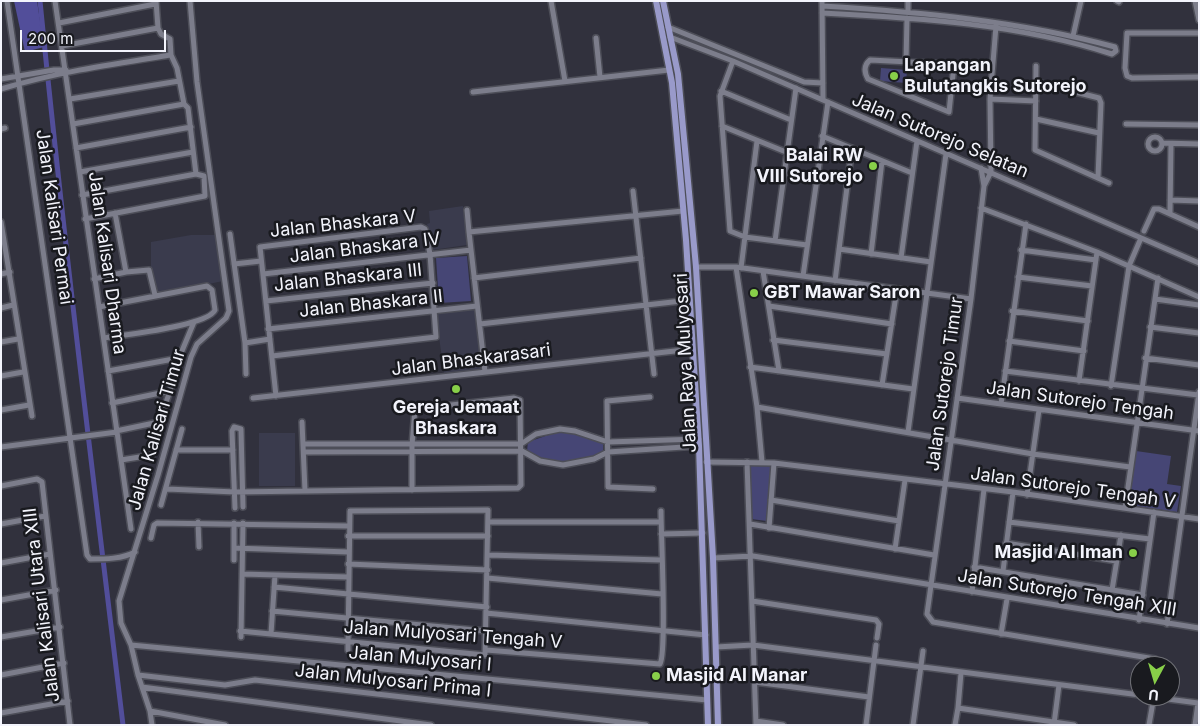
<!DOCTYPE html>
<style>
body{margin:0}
#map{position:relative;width:1200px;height:726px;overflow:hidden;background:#31313d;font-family:Inter,sans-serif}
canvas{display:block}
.frame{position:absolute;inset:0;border:2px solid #f3f4fc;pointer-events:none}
.north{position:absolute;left:1130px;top:656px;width:50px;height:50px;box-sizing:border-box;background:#191a1f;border:1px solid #707177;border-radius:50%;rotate:186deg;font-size:14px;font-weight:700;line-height:20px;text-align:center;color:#f3f4fc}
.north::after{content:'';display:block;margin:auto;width:18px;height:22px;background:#88cf49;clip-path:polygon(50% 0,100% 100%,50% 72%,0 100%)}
.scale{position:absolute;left:20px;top:30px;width:146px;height:22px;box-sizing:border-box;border:2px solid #f3f4fc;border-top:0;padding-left:6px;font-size:15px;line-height:18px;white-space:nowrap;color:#f3f4fc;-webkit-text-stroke:4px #191a1f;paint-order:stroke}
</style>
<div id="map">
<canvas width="1200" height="726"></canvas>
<div class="frame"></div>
<div class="north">U</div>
<div class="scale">200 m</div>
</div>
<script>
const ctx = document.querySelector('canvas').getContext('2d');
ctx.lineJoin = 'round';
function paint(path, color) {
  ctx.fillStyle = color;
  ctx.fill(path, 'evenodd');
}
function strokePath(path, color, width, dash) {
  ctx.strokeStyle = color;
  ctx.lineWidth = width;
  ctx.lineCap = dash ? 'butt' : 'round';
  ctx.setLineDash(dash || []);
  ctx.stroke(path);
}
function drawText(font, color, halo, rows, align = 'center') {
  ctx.font = font + ' Inter,sans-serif';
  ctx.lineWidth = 5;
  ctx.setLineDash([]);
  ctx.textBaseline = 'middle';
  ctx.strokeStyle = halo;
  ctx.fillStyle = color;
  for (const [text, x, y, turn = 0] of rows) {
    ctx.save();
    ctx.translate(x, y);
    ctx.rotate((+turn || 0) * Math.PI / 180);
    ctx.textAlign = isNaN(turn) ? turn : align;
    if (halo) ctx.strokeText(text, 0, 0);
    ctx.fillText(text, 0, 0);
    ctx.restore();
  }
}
paint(new Path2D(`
 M463 206 467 245 432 250 427 224 430 223 429 211Z
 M191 235H215L223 281 156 295 151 267V242Z
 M474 309 482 369 444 374 436 314Z
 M259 433H295V486H259Z`), '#3a3b4d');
paint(new Path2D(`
 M881 68 907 70 906 83 880 81Z
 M467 256 471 301 439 303 436 258Z
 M557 432C573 431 590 436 603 443V451C580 466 550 466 527 451L528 442Z
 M1136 451 1171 456 1167 484 1181 486 1177 512 1128 505Z
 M749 464H772L767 521 751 519Z`), '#464675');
paint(new Path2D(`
 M14 1H37L44 47 25 52Z`), '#524e9a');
strokePath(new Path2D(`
 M40 1C64 243 94 484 123 725`), '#524e9a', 5);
const minor = new Path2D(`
 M7 1 87 555 90 559C104 559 123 559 135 552
 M55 1 131 529
 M551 1 565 81
 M822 1 823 100
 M1117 1 1119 2
 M1195 1 1199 20
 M822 6C921 12 1019 21 1115 47L1116 51 1112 54C1018 24 920 18 822 13
 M908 11V1
 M59 23 155 4
 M668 27 804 82 823 83
 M1199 33H1127L1125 68 1127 76 1132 78 1199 77
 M1073 36 1081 1
 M670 37 733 61 1199 263
 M596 38 600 77
 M62 46 158 28
 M171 55 177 68 184 104
 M733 61 720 96 730 231 745 237 807 245
 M906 62 907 18
 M954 65 949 112 868 79C864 72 864 65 870 60L969 65
 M1036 66 1035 150 1109 183
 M1 79 54 70H66
 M1036 82 1099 98 1101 103 1098 177
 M1 89C57 72 113 64 171 55L170 39 161 34 158 28 156 1
 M721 91 791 120
 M473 92 669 70
 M70 99 179 81
 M990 99 1036 101
 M1036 119 1099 133
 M73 124 184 104
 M1126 124 1199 125
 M722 126 786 152
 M1 129 5 128
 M822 136 912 173
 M1148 144a7 7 0 1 1 14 0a7 7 0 1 1-14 0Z
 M1163 143 1199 144
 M76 148 191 127
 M981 168 984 186 971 299 927 614 933 622 1155 659
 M80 172 193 152
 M984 186 991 172 990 99 996 26
 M633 191 654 374
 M82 195 196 174
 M1170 200 1199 201
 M981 208 1097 252 1199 297
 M467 210 469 232
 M1170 213 1171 144
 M85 219 205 196 204 176 196 174 188 108 184 104
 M1 222 32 416
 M1144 231 1154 209H1159L1199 227
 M230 234 245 343 246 374
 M775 241 796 88
 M839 249 931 262
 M1021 250 1096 260
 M871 254 882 161
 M901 258 917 141
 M234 264 261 261
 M696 267H736L971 299
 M736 267 757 407 762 462
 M741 268 757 141
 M763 271 779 371
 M126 272 149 270 155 295
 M1 274 10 272
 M263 274 471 250
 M803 276 828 102
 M1018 277 1092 286
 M474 278 641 258
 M94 279 126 272 115 213
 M835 281 852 148
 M1155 299 1199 305
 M266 301 433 283
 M769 306 892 324
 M99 307 207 286 212 290 215 310C208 326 123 335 104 338
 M1 308 13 305
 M1012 311 1088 321
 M480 324 690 300
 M1150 327 1199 333
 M268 329 477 306
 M773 340 887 354
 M1009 341 1084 351
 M1 342 18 339
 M245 343 270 339
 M272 356 436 337 430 254 425 229 421 227 260 247 276 396
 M1145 358 1199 365
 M750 367 913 389
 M108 371 179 358 194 322
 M1005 371 1198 395
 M485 372 469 232 683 211
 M1 376 23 372
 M1079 381 1097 252
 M882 385 897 289
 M1111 386 1129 266 1141 238
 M650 397 607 401 608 487 653 489
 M253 398 693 349
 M957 398 1199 431
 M112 403 170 391 179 358
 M1001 404 1026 224
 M757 407 1033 454 1130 467
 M1 410 29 405
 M302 422 305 491
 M116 431 159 422 170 391
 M908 432 946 154
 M303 444H521L536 434 560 429 575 431 608 442 699 439
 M1 447 117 432
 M176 450H233
 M304 452 522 451 540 461 563 465 594 459 608 452 699 446
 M121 460 152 455
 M706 462 774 463 1013 492 1199 519
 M747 462 756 725
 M1 486 37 479 42 482 70 725
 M167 489 235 492 518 488 521 485 520 400 514 398 415 409 412 445V490
 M1027 495 1039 410
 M771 500 899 521
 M161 505 182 429
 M235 508 232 431 234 427 241 429 243 507
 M1125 508 1158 278
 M198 522 199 547
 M489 522H661
 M1009 522 1150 539
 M234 523V560
 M1 524 45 516
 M750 524 934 555
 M769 528 774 463
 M661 534 703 533
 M348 536H488
 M151 538 154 525 157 523 348 526
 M1006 543 1116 561
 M234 548 348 552
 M895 549 905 480
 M488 555 661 560
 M713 558 753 556 1199 628
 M1 563 50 554
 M348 564 488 570
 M974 567 1143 595
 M1003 571 1013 492
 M242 574 348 577
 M487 578 662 594
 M274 587 487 607
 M1112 590 1121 535
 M972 592 984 489
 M1 600 56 590
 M752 601 876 620 879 624 877 638
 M272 611 486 631
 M486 613 706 635
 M1139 620 1154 512
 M1167 624 1199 392
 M240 631 485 655 488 510 350 511 348 643V650
 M271 634 275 575
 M1001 634 1007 599
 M1 637 60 627
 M241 637 243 523
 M131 645 707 700
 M716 647 753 645 1140 695
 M486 650 660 664C667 652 661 534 661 511
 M961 673 958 708 1074 725
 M1 675 64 663
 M138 675 225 685 255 680 646 725
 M755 682 869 697
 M142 687 431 725
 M1145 696 1198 703 1195 725
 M150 711 225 725
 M1 713 68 701
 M756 721 783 725
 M1054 724 1059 685
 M152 725 150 711 138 675 131 645 121 623 119 601 158 475 191 357 197 344 226 318 229 311 197 82 190 1
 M866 725 876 645
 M913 725 923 651
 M955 725 958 708
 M1149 725 1154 696`);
const major = new Path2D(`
 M656 1 672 83 686 240 699 446 708 725
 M663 1 678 74 696 267 713 558 718 725`);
strokePath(minor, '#4d4e58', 8);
strokePath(major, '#4d4e58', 9);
strokePath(minor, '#7c7d8b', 5);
strokePath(major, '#999aca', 6);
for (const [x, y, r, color] of [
 [894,76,5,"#88cf49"],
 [873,166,5,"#88cf49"],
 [754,293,5,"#88cf49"],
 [456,389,5,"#88cf49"],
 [1133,553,5,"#88cf49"],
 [656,676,5,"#88cf49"]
]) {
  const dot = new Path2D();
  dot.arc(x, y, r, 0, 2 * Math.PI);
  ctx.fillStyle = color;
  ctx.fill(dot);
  strokePath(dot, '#191a1f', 2);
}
drawText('bold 18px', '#f3f4fc', '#191a1f', [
 ["Lapangan",904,66],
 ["Bulutangkis Sutorejo",904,87],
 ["Balai RW",863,156,"right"],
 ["VIII Sutorejo",863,177,"right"],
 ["GBT Mawar Saron",764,293],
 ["Gereja Jemaat",456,408,"center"],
 ["Bhaskara",456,429,"center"],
 ["Masjid Al Iman",1123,553,"right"],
 ["Masjid Al Manar",666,676]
], 'left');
drawText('18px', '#f3f4fc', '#191a1f', [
 ["Jalan Sutorejo Selatan",940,136,23],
 ["Jalan Kalisari Permai",54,217,82],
 ["Jalan Bhaskara V",343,224,-6],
 ["Jalan Bhaskara IV",365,248,-7],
 ["Jalan Kalisari Dharma",107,263,82],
 ["Jalan Bhaskara III",348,278,-6],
 ["Jalan Bhaskara II",371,304,-6],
 ["Jalan Bhaskarasari",471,360,-7],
 ["Jalan Raya Mulyosari",686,363,-93],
 ["Jalan Sutorejo Timur",945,384,-82],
 ["Jalan Sutorejo Tengah",1080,401,8],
 ["Jalan Kalisari Timur",157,430,-74],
 ["Jalan Sutorejo Tengah V",1073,488,8],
 ["Jalan Sutorejo Tengah XIII",1067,593,9],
 ["Jalan Kalisari Utara XIII",42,605,-97],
 ["Jalan Mulyosari Tengah V",453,635,4],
 ["Jalan Mulyosari I",420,659,5],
 ["Jalan Mulyosari Prima I",393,681,6]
]);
</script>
